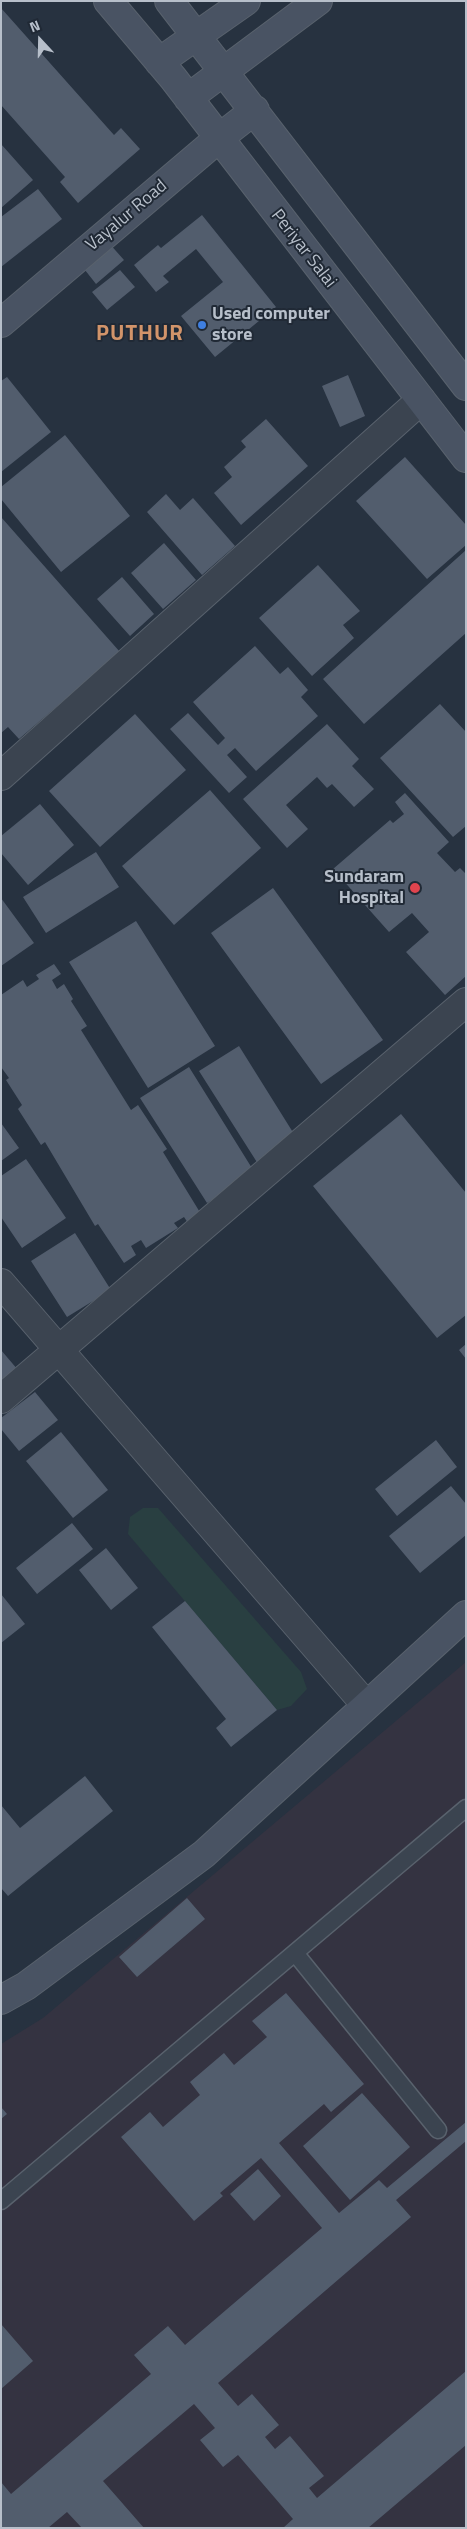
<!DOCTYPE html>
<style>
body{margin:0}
#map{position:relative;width:467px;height:2529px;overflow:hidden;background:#273240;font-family:"Titillium Web",sans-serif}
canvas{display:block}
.frame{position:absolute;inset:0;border:2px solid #b7bfca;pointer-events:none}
.north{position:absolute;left:15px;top:15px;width:50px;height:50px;-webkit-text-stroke:4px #202935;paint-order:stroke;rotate:339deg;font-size:14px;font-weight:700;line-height:20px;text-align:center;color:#b7bfca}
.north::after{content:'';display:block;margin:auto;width:18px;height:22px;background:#b7bfca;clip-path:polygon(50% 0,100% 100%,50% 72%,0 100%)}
</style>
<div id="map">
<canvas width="467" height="2529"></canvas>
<div class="frame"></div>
<div class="north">N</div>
</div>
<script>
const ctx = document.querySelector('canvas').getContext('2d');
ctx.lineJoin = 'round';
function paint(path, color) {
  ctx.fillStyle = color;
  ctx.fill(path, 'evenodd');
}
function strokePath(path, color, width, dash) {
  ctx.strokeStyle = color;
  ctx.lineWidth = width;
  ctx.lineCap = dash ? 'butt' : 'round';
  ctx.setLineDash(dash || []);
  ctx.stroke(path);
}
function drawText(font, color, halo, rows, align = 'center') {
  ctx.font = font + ' "Titillium Web",sans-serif';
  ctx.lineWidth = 4;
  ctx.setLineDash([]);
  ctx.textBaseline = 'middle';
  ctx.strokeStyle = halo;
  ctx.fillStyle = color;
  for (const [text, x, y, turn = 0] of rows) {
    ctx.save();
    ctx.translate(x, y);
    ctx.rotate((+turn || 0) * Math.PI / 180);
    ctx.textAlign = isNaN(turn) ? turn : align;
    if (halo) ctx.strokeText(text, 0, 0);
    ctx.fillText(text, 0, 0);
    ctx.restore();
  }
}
paint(new Path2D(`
 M466 1662V2528H1V2044L43 2018Z`), '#343341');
paint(new Path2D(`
 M143 1508H158L301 1672 307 1689 291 1706 277 1710 128 1534 130 1517Z`), '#293f41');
paint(new Path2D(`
 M1 8 114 135 121 128 140 149 78 203 60 182 65 177 1 105Z
 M1 144 33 180 1 208Z
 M38 189 62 219 1 267V217Z
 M202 215 276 307 215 357 181 316 223 282 196 249 163 276 169 282 156 292 134 265 158 245 161 248Z
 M108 242 124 260 96 284 81 265Z
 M120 270 135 287 107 310 92 292Z
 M348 375 365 416 340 427 322 386Z
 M7 377 51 432 1 472V381Z
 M266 419 308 466 241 525 214 493 232 477 224 467 246 447 241 441Z
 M65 435 130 516 61 572 1 499V487Z
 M405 457 466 525V545L427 579 356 501Z
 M166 494 180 510 193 498 235 546 202 575 147 512Z
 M1 517 120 652 19 739 8 727 1 733Z
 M164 543 196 580 163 609 131 573Z
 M466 550V633L364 724 323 679Z
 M318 565 360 611 343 625 354 638 312 676 259 618Z
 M122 577 154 614 130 636 97 599Z
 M255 646 280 674 288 667 308 690 301 697 318 716 256 771 235 748 227 755 247 777 229 793 170 729 188 713 218 745 225 738 193 702Z
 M440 704 466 732V826L453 837 380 758Z
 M135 714 186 770 100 847 49 791Z
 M327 724 359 759 352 766 374 789 354 807 332 784 327 788 317 777 286 805 308 829 287 848 243 799Z
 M210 790 261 848 174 925 122 866Z
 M405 793 449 842 437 853 455 872 460 868 466 874V976L445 995 406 952 429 932 412 913 389 932 333 869 390 820 393 823 404 814 395 802Z
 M40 804 74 845 28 885 1 853V836Z
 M96 852 119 887 46 933 23 897Z
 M273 888 383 1040 321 1084 211 933Z
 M1 898 34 943 1 966Z
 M136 921 215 1046 148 1088 69 962Z
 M54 964 61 974 52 980 57 989 64 984 73 999 71 1001 87 1026 81 1030 131 1110 138 1105 167 1149 163 1152 201 1214 188 1223 184 1217 174 1223 178 1228 146 1248 141 1240 131 1246 136 1255 124 1263 98 1224 95 1226 45 1142 41 1145 18 1109 22 1105 6 1080 9 1078 1 1067V995L23 980 27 987 39 979 36 975Z
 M239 1046 299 1142 260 1167 199 1071Z
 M189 1067 255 1173 207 1203 140 1098Z
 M401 1114 466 1193V1315L437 1338 313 1186Z
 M1 1123 19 1148 1 1161Z
 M26 1159 66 1218 22 1248 1 1217V1176Z
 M75 1233 111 1290 67 1317 31 1261Z
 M466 1344V1359L459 1350Z
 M1 1350 18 1370 1 1384Z
 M35 1392 58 1420 19 1451 1 1429V1418Z
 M61 1432 108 1490 73 1518 26 1461Z
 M436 1440 457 1467 397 1516 375 1489Z
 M451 1486 466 1504V1535L420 1573 389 1536Z
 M72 1523 93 1549 37 1594 16 1568Z
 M106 1548 138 1588 111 1610 79 1570Z
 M1 1594 25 1624 1 1643Z
 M185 1601 277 1710 231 1747 216 1728 226 1719 152 1627Z
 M85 1776 113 1811 8 1896 1 1888V1805L20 1828Z
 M187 1898 205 1919 137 1977 119 1957Z
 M286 1993 364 2084 331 2112 324 2104 279 2143 339 2213 379 2180 387 2188 466 2122V2141L396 2200 411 2217 218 2383 238 2406 252 2394 279 2425 265 2437 275 2449 290 2436 324 2476 309 2488 317 2498 466 2371V2445L368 2528H283L293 2519 238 2455 223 2467 200 2440 215 2428 194 2404 103 2481 144 2528H82L67 2512 48 2528H1V2482L11 2494 151 2374 134 2355 168 2326 185 2345 322 2228 261 2158 220 2193 223 2196 194 2221 121 2137 150 2112 163 2127 200 2095 190 2082 224 2053 234 2065 267 2037 252 2021Z
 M362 2093 410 2147 350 2200 303 2146Z
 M1 2107 7 2114 1 2119Z
 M258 2169 281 2196 254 2221 230 2194Z
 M1 2324 33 2361 1 2389Z`), '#525d6d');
const lane = new Path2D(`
 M295 1953 438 2130
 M1 2201 466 1808`);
const street = new Path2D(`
 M1 776 421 400
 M1 1283 366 1705
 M1 1399 466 1002`);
const secondary = new Path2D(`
 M108 1 173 78 466 458
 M169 1 466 386
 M159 62 246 1
 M188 98 318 1
 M1 323 219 138 255 110
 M1 2000 26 1986 204 1854 466 1615`);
strokePath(lane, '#59626d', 19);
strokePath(street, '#59626d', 30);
strokePath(secondary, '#59626d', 30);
strokePath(lane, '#3b4450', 16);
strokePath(street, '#3b4450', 28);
strokePath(secondary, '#495363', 28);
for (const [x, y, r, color] of [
 [202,325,5,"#3f7fe0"],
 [415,888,6,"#e0444e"]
]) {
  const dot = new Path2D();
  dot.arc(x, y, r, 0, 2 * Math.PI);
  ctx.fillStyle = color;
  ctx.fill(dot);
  strokePath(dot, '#202935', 2);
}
drawText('18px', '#b7bfca', '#202935', [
 ["Vayalur Road",127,216,-40],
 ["Periyar Salai",303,249,52]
]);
drawText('bold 18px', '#b7bfca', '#202935', [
 ["Used computer",212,315],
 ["store",212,336],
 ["Sundaram",404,878,"right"],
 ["Hospital",404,899,"right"]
], 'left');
ctx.letterSpacing = '1px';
drawText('bold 22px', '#d2946a', '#202935', [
 ["PUTHUR",140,335]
]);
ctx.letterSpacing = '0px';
</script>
